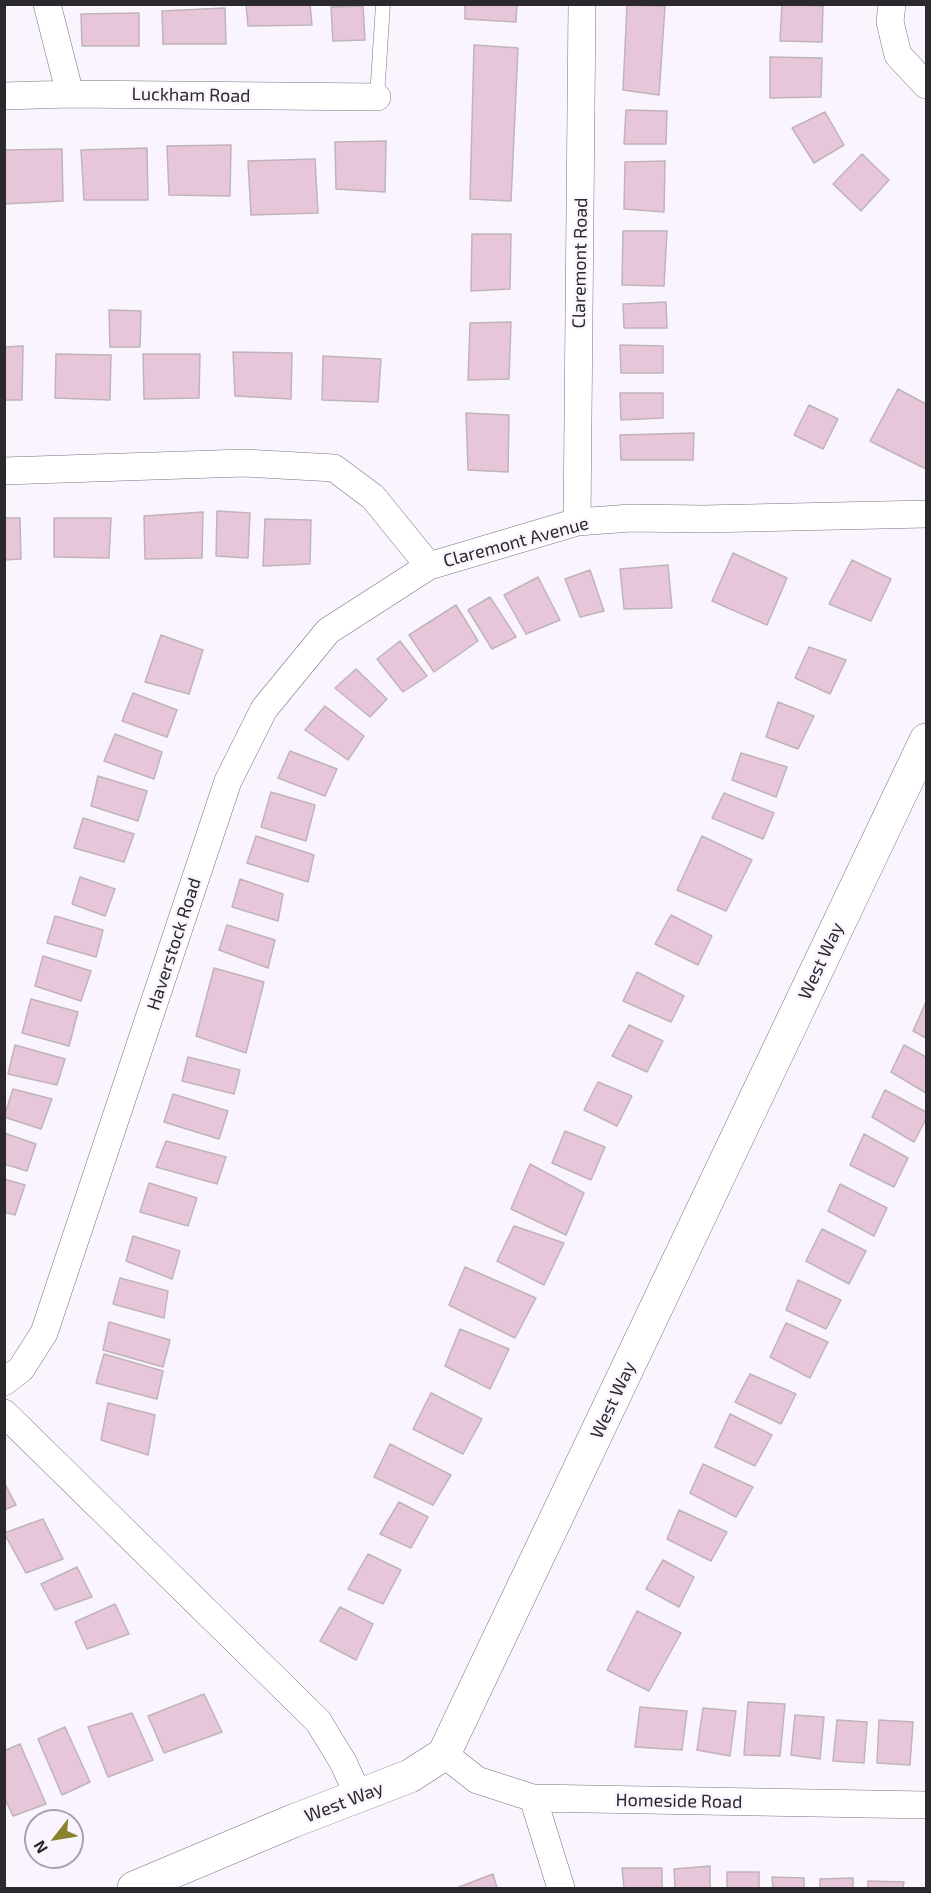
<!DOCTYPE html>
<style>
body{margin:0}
#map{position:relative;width:931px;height:1893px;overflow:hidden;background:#faf4fe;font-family:"Exo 2",sans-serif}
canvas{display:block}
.frame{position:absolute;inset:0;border:6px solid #2b292d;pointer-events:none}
.north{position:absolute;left:24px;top:1809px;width:60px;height:60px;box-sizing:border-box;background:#faf4fe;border:2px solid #a7a3aa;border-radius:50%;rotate:239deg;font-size:16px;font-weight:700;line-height:24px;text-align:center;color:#2b292d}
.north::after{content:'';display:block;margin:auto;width:21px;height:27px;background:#88832c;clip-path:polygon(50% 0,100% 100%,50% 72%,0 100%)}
</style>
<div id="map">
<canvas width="931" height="1893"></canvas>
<div class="frame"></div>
<div class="north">N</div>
</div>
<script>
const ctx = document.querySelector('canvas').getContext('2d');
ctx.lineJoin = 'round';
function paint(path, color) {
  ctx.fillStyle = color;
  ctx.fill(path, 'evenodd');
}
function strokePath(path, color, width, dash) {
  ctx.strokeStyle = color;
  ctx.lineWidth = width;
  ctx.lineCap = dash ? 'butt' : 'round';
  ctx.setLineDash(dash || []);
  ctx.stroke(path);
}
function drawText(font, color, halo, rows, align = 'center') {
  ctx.font = font + ' "Exo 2",sans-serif';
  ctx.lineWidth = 5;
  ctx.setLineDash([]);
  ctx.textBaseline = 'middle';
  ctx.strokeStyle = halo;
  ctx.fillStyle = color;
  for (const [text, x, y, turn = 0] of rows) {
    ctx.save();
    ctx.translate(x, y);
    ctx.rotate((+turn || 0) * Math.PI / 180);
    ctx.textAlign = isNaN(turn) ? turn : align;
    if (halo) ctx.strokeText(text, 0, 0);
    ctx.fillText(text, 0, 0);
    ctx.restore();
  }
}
const building = new Path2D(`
 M246 4H310L312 25 248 26Z
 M465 4H517L516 22 465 19Z
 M782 4 823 6 822 42 780 41Z
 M627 5 665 6 659 95 623 90Z
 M363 6 365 40 333 41 331 7Z
 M225 8 226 44H163L162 11Z
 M139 13V46H82L81 14Z
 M474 45 518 48 511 201 470 199Z
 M770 57 822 58 821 97 770 98Z
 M626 110 667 111 666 144H624Z
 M825 112 844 145 814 163 792 128Z
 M386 141 385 192 336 189 335 142Z
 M231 145 230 196 169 195 167 146Z
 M147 148 148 200H84L81 150Z
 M62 149 63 201 4 204V150Z
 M862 154 889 180 861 211 833 184Z
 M315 159 318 213 251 215 248 161Z
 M665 161 664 212 624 209 625 162Z
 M623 231H667L664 286 622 285Z
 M472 234H511L510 289 471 291Z
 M666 302 667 328H624L623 304Z
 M109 310 141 311 140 347H110Z
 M511 322 509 379 468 380 470 323Z
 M620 345 663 346V373H621Z
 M23 346 22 400H4V347Z
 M233 352 292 353 291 399 235 396Z
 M56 354 111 355 110 400 55 398Z
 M143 354H200L199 398 144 399Z
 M323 356 381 359 378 402 322 400Z
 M898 389 926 404V469L870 441Z
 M620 393H663V418L621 420Z
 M809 405 838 419 823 449 794 435Z
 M466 413 509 415 508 472 468 470Z
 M694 433 693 460H621L620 435Z
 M217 511 250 513 248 558 216 556Z
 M203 512 202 558 145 559 144 516Z
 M4 518H20L21 559 4 560Z
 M54 518H111L109 558 54 557Z
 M265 519 311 520 310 564 263 566Z
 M733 553 787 578 767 625 712 601Z
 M852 560 891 579 871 621 829 604Z
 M668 565 672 608 624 609 620 569Z
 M590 570 604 611 580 617 565 579Z
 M538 577 560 620 526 634 504 595Z
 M490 597 516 637 492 649 468 610Z
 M456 605 478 641 434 672 409 635Z
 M161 635 203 650 189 694 145 682Z
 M400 641 427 676 403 692 377 659Z
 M809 647 846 660 830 694 795 678Z
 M356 669 387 699 370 717 335 688Z
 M133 693 177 710 167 737 122 721Z
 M778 702 814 716 798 749 766 737Z
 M325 706 364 736 348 760 305 730Z
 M115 734 162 752 154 779 104 761Z
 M290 751 337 769 325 796 278 778Z
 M741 753 787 767 776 797 732 780Z
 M98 776 147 791 138 821 91 806Z
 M271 792 315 805 306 841 261 827Z
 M724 793 774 813 763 839 712 818Z
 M83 818 134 834 124 862 74 848Z
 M256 836 314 855 308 882 247 863Z
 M702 836 752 860 726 911 677 890Z
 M80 877 115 889 105 916 72 904Z
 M240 879 283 894 278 921 232 907Z
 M671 915 712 936 698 965 655 944Z
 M55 916 103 930 96 957 47 943Z
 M227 925 275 940 268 968 219 950Z
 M43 956 91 971 81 1001 35 986Z
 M214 968 264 982 246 1053 196 1036Z
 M637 972 684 996 671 1022 623 1001Z
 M31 999 78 1012 69 1046 22 1033Z
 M926 1002V1038L913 1031Z
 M629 1025 663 1041 647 1072 612 1056Z
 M15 1045 65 1059 57 1085 8 1074Z
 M904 1045 926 1057V1093L891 1072Z
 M188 1057 240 1070 234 1094 182 1081Z
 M598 1082 632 1096 617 1126 584 1110Z
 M13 1089 52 1099 41 1129 4 1117Z
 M885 1090 926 1112V1119L914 1142 872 1117Z
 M173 1094 228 1111 219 1139 164 1122Z
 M565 1131 605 1147 591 1180 552 1163Z
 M4 1133 36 1144 27 1171 4 1164Z
 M864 1134 908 1158 894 1187 850 1165Z
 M166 1141 226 1157 217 1184 156 1167Z
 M530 1164 584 1193 566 1235 511 1209Z
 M4 1179 25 1185 15 1215 4 1212Z
 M149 1183 197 1198 188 1226 140 1212Z
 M840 1184 887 1208 874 1236 828 1211Z
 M514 1226 564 1243 544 1285 497 1261Z
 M822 1229 866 1251 849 1284 806 1261Z
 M133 1236 180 1251 172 1279 126 1261Z
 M465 1267 536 1298 515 1338 449 1305Z
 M120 1278 168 1291 164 1318 113 1304Z
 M798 1280 841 1300 826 1329 786 1310Z
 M109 1322 170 1340 163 1367 103 1350Z
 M786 1323 828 1342 810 1378 770 1357Z
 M460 1329 509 1349 490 1389 445 1366Z
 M104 1354 163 1371 157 1399 96 1383Z
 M750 1374 796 1394 781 1424 735 1402Z
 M431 1393 482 1419 463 1454 413 1429Z
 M108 1403 155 1415 148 1455 101 1440Z
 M730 1414 772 1435 755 1466 715 1447Z
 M390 1444 451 1475 433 1505 374 1477Z
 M703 1464 753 1487 736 1517 690 1493Z
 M4 1482 16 1505 4 1510Z
 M399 1502 428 1517 411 1548 380 1534Z
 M679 1510 727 1532 711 1561 667 1539Z
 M43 1519 63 1559 26 1573 4 1533Z
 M368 1554 401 1570 383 1604 348 1589Z
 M663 1560 694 1577 679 1607 646 1589Z
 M77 1567 92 1597 55 1610 41 1584Z
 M115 1604 129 1634 87 1649 75 1622Z
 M340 1607 373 1624 356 1660 320 1641Z
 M637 1611 681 1633 649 1691 607 1670Z
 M204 1694 222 1732 164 1753 148 1716Z
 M748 1702 785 1704 780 1756 744 1755Z
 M640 1707 687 1711 682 1750 635 1747Z
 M703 1708 736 1711 730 1756 697 1750Z
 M132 1713 153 1760 108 1777 88 1727Z
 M795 1715 824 1717 820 1759 791 1755Z
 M837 1720 867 1722 864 1763 833 1761Z
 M879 1720 913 1722 910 1765 877 1763Z
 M65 1727 90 1782 62 1795 38 1739Z
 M20 1744 46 1804 13 1816 4 1797V1751Z
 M710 1866V1888H675L674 1869Z
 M622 1868H662V1888H624Z
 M727 1872H759V1888H727Z
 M493 1874 497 1888H460L459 1887Z
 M772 1877 804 1878V1888H773Z
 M853 1878V1888H820V1879Z
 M868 1881 904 1882 903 1888H868Z`);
paint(building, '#e8c6da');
strokePath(building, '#c0b3ba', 1.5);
const lane = new Path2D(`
 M377 97 383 4`);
const street = new Path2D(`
 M47 4 70 94
 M892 4 890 22 898 55 926 85
 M4 96 70 94 377 97
 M4 471 244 463 334 468 373 497 429 566 577 522 631 518 704 519 926 514
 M577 522 582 4
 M4 1382 21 1369 44 1333 228 781 264 709 328 631 429 566
 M4 1413 318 1721 343 1762 359 1797
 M444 1754 477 1780 533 1798 926 1805
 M533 1798 561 1888`);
const secondary = new Path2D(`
 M134 1888 293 1821 410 1776 444 1754 926 740`);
strokePath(lane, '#7a747f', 15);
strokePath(street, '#7a747f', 28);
strokePath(secondary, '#7a747f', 34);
strokePath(lane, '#fff', 14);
strokePath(street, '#fff', 27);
strokePath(secondary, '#fff', 33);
drawText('18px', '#2b292d', '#faf4fe', [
 ["Luckham Road",191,95,1],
 ["Claremont Road",580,263,-89],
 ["Claremont Avenue",516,542,-15],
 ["Haverstock Road",174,944,-72],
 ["West Way",821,961,-65],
 ["West Way",613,1400,-65],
 ["Homeside Road",679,1801,1],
 ["West Way",344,1802,-21]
]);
</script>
